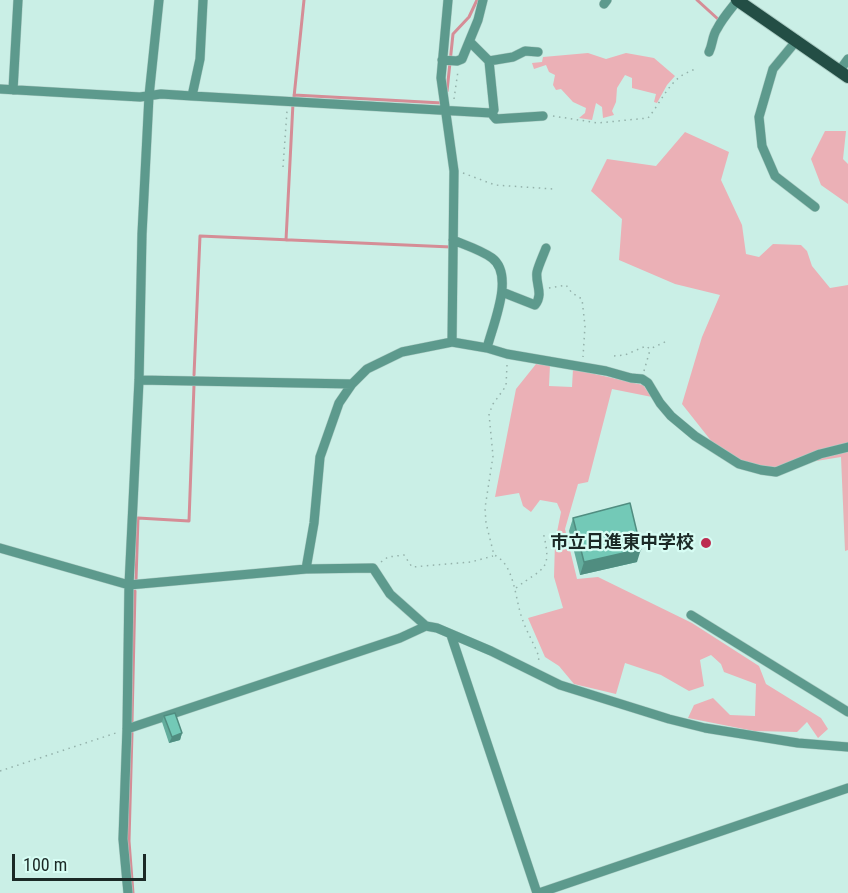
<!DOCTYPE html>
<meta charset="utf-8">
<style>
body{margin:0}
#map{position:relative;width:848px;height:893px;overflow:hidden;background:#caefe6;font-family:"Roboto Condensed",sans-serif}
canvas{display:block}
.scale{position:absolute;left:12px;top:854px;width:134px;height:27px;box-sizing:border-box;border:3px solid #1b2926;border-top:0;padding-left:8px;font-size:18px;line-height:21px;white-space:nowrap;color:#1b2926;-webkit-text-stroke:4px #d7fdf4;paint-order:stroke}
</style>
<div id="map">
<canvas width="848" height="893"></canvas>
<div class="scale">100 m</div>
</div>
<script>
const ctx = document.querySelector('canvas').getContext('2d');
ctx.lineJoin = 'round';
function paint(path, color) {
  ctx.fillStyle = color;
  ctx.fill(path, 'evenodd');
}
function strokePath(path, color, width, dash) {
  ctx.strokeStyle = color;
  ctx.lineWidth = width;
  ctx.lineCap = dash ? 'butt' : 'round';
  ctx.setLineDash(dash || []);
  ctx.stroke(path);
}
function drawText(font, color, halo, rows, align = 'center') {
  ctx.font = font + ' "Roboto Condensed","Noto Sans JP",sans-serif';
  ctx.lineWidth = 4.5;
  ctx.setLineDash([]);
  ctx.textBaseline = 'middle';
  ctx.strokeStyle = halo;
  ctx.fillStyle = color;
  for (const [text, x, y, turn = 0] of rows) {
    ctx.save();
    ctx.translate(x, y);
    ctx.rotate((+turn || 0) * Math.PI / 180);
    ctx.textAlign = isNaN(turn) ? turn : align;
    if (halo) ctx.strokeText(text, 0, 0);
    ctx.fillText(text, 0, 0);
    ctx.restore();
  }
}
paint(new Path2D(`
 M588 53 606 59 626 53 654 58 675 76 667 85 657 103 654 102 656 94 632 88V78L625 75 617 88 616 102 612 111 614 115 603 118 602 107 596 103 592 120 579 118 585 113 586 108 573 102 561 89 556 90 553 85 555 75 549 72 546 65 534 69 532 63 542 62 543 57Z
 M825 131H846L843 159 848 164V204L821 185 811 159Z
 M685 132 729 152 721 180 742 225 746 254 759 257 773 244 801 245 807 251 812 266 830 288 848 285V550L845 551 841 457 773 468 742 461 716 447 682 404 702 337 720 295 675 284 619 260 622 219 591 191 607 159 656 166Z
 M536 364 550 365 549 386 572 387 573 369 643 385 652 397 612 389 588 482 578 484 565 529 577 579 598 577 692 623 759 666 766 684 821 718 828 729 818 738 807 722 797 732 754 731 688 718 694 705 713 698 730 715 755 716 756 684 724 672 721 664 711 655 700 660 704 686 689 691 661 675 625 663 616 694 574 684 559 666 545 657 528 618 563 608 554 577 555 542 561 512 557 503 540 500 531 512 523 506 519 493 495 497 516 389Z`), '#ebb0b6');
strokePath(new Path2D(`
 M697 0 719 20
 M447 91 453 34 469 17 477 0
 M294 95 442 103
 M294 97 304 0
 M286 240 293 103
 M194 375 200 236 451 247
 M136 580 138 518 189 521 194 385
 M132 722 135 591
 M132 733 129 841 133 893`), '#d58d96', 3);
const minor = new Path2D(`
 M448 0 441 78 454 171 452 342
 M604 4 607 0
 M797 40 773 69 759 117 762 146 775 176 815 207
 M470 42 489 61 494 110 491 113
 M709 52C713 44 712 36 717 29 722 19 730 10 737 1
 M442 60 457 61 462 59 478 20 483 0
 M489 61 513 57 525 51 538 52
 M840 70 848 59
 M0 89 140 97 161 94 192 96 491 113 496 119 543 116
 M13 90 18 0
 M192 96 200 59 203 0
 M453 240C465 245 481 250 492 258 515 275 493 324 487 348
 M502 292 535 305C544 294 535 283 537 272 539 264 543 256 546 248
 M139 380 352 384
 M0 548 129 585 306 569 373 568 390 594 426 626 437 628 491 651 560 685 669 719 705 728 798 743 848 747
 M306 569 314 523 320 457 339 403 352 384 367 369 402 352 452 342 487 348 507 354 606 371 631 378 642 379 648 383 660 403 671 416 695 436 739 464 761 470 776 472 820 454 848 447
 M691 615 848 712
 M451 635 537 893
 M127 729 400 638 426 626
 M128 893 123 839 127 729 129 585 139 380 142 234 149 96 159 0
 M539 893 848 788`);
const major = new Path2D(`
 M737 0 848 77`);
strokePath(minor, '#aacbc3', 10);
strokePath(major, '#aacbc3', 14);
strokePath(new Path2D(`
 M454 99 458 71
 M553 116 598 123 648 118C659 105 667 86 681 76 686 72 692 72 697 67
 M283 167 287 111
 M463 173 495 185 553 189
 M549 288 566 285 572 293 582 299 585 326 583 357
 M614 356 625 355 646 346 650 349 667 341
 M507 365 506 386 493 404 489 414 493 456 485 508 486 523 494 555C515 564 515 600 522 618 526 631 534 643 539 657L538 664
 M644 371 650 350
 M381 562 388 557 404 555 412 567 471 562 493 556
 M516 588C543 567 553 572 543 532
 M0 771 119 732`), '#94b2ab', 1.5, [1.5, 4.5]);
strokePath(minor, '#5d9a8d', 9);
strokePath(major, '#234e45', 12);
paint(new Path2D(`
 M573 518 637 562 580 575 569 531Z
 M164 716 182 733 180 740 169 743 162 722Z`), '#63ad9d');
paint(new Path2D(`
 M641 549 637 562 580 575 584 562Z
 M182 733 180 740 169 743 172 737Z`), '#508d80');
const building = new Path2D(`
 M630 503 641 549 584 562 573 518Z
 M175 713 182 733 172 737 164 716Z`);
paint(building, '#73c9b7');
strokePath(building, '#508d80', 1.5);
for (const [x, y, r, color] of [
 [706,543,6,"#bd2d51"]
]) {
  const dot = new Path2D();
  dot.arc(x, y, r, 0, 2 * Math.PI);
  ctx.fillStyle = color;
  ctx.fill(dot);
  strokePath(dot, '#d7fdf4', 2);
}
drawText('bold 18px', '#1b2926', '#d7fdf4', [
 ["市立日進東中学校",694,543]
], 'right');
</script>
